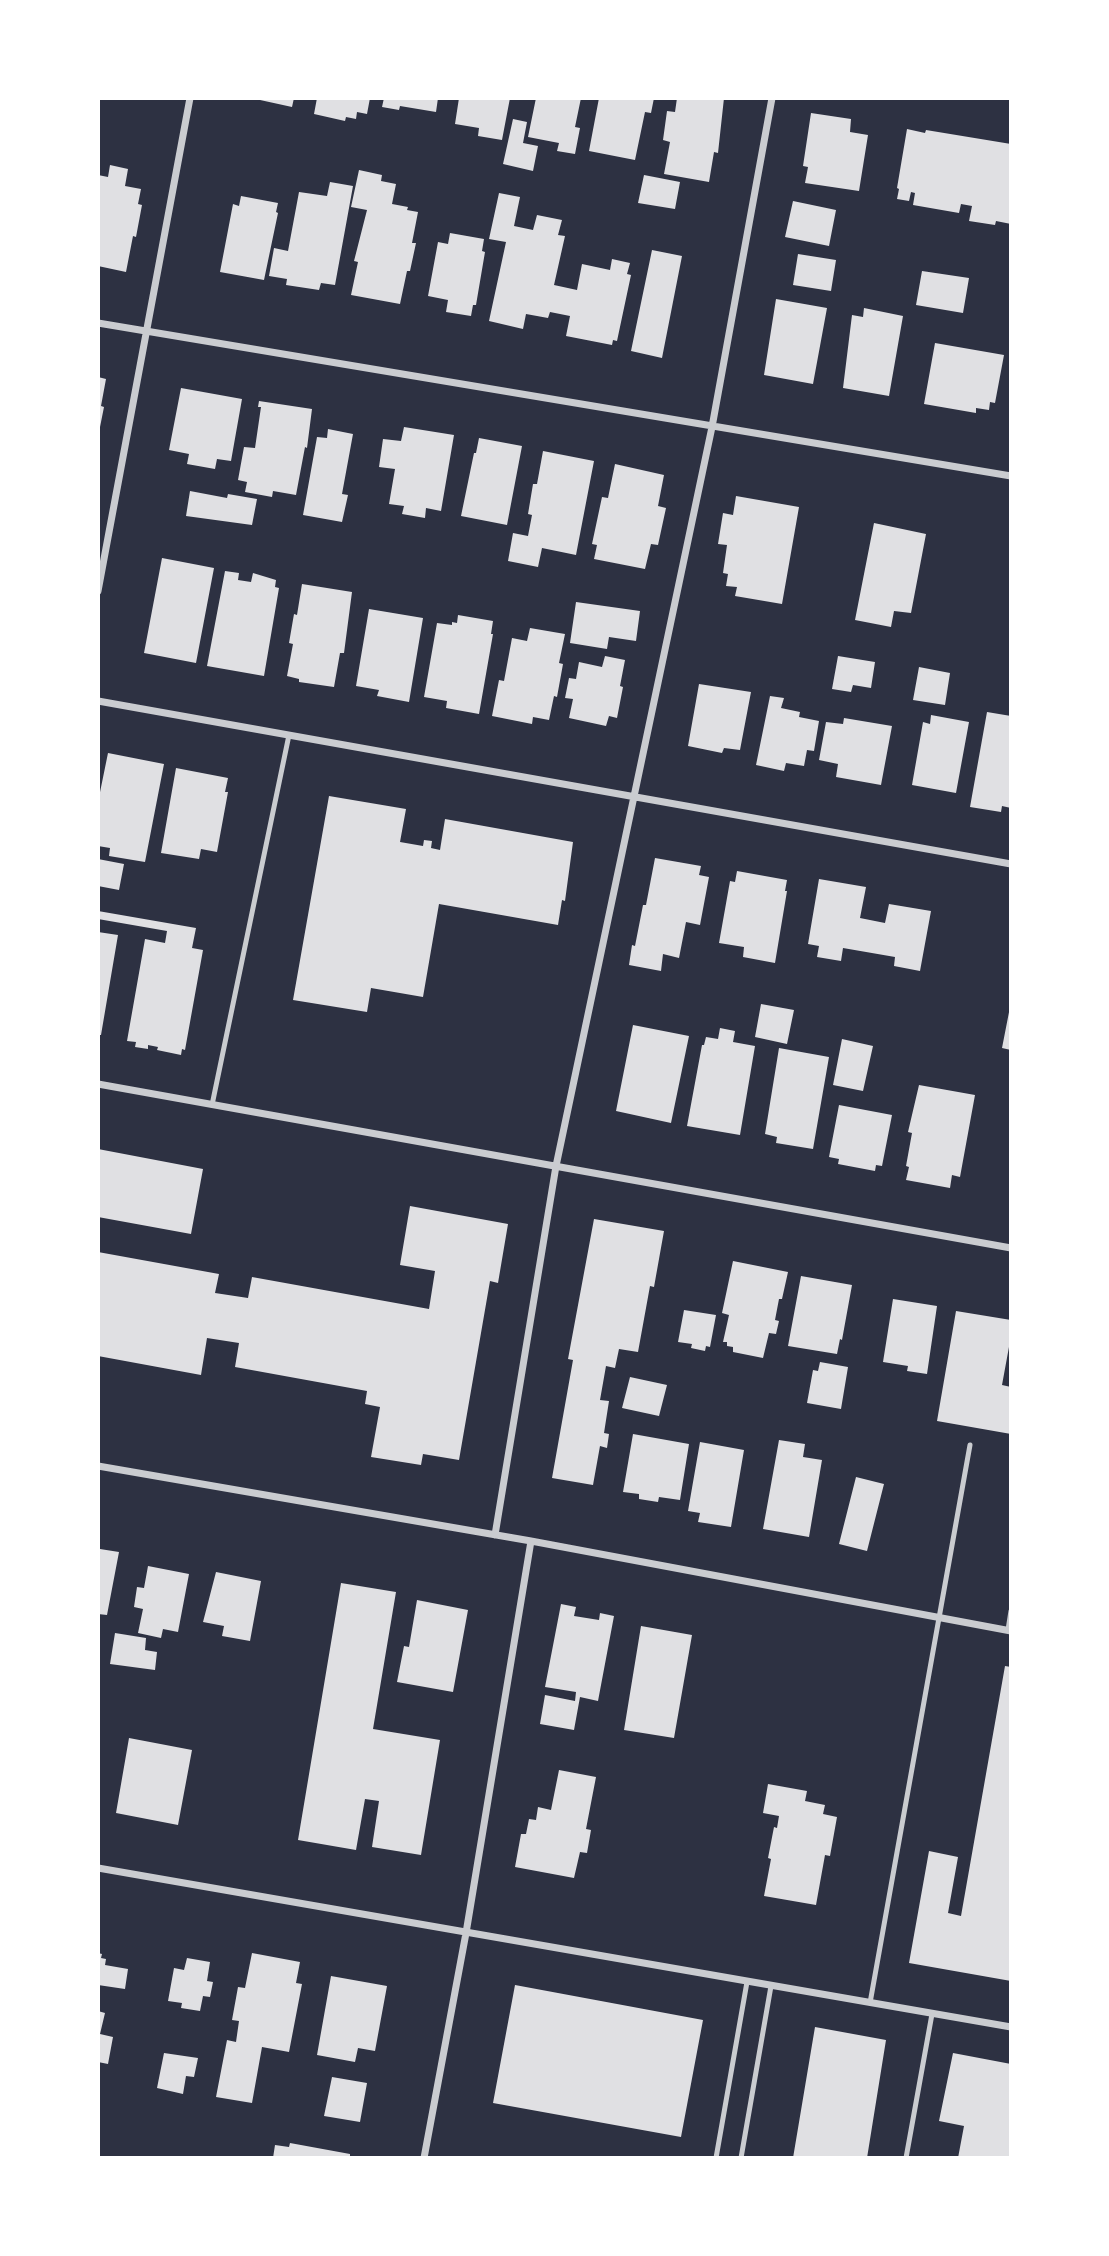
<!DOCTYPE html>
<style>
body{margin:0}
#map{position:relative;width:1109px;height:2256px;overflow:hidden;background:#2d3142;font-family:Lora,serif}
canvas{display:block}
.frame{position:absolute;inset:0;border:100px solid #fff;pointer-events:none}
</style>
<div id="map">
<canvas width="1109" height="2256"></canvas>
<div class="frame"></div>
</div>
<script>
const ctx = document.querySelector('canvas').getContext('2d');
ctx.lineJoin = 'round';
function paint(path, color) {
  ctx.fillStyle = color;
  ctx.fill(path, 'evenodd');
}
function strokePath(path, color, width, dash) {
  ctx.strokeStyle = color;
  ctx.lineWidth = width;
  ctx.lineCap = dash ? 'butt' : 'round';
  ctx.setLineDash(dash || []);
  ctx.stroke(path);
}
paint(new Path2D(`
 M251 98H294L292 107Z
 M317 98H370L367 114 357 112 356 119 346 117 345 121 314 114Z
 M384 98H438L436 112 400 106 399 110 382 107Z
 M459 98H510L502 140 478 136 479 128 455 124Z
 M536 98H581L575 127 580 128 575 154 557 151 559 143 528 137Z
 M599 98H654L651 113 645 112 635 160 589 151Z
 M677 98H724L718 153 714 152 709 182 664 174 670 142 663 140 667 111 675 112Z
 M811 113 851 119 850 132 868 135 859 191 805 183 808 167 803 166Z
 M513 119 527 122 523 143 538 146 533 171 503 164Z
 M907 129 925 133 926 130 1011 144V224L996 221 995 225 969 221 972 206 961 204 959 213 913 205 915 193 911 192 909 201 897 199 899 189 897 188Z
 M110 165 128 169 125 186 141 189 138 204 142 205 136 237 133 236 126 272 98 266V175L108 177Z
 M359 170 382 175 381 181 396 184 392 204 408 207 407 210 418 212 412 243H416L410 271H407L400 304 351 295 358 262 354 261 367 210 351 207Z
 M644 175 680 182 675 209 638 203Z
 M330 182 353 186 335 285 321 283 319 290 286 285 287 279 269 276 274 248 288 251 299 192 327 196Z
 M499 193 520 197 514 226 533 230 537 215 562 220 558 235 565 236 554 285 577 290 582 264 610 270 612 259 630 263 627 274 631 275 617 341 613 340 612 345 566 336 570 316 550 312 548 318 526 314 523 329 489 321 506 242 489 239Z
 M241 196 278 203 276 212 278 213 264 280 220 272 233 204 239 206Z
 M793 201 836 210 829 246 785 237Z
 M450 233 484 239 482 251 485 252 476 305H473L471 316 446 312 448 300 428 296 438 242 448 244Z
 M652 250 682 256 662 358 631 351Z
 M798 254 836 260 831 291 793 285Z
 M922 271 969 278 963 313 916 305Z
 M776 299 827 308 813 384 764 375Z
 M864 308 903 316 889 396 843 388 852 315 863 317Z
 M935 343 1004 355 995 403 990 402 989 410 976 408V413L924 404Z
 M98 377 106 379 101 406 104 407 99 432Z
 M181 388 242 399 231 461 217 459 215 469 187 464 189 454 169 450Z
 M259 401 312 409 307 448 305 447 296 495 273 491 272 497 245 492 247 482 238 480 244 447 255 448 261 407H258Z
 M404 427 454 435 441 511 426 508 425 518 402 514 404 506 389 504 395 469 379 467 383 439 401 441Z
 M328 429 353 434 342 494 348 495 342 522 303 515 317 437 327 438Z
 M479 438 522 446 507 525 461 516 474 453H476Z
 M543 451 594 461 576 555 542 548 538 567 508 561 513 533 528 536 532 515 528 514 533 484H537Z
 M615 464 664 475 658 506 666 508 658 545 651 544 645 569 594 559 597 545 592 544 602 497 608 498Z
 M190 491 227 498 228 494 257 499 252 525 186 516Z
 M736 496 799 507 782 604 735 596 737 587 726 586 728 574 723 573 727 545 718 544 723 513 733 515Z
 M874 523 926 534 911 613 894 611 891 627 855 620Z
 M162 558 214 568 196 663 144 653Z
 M225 571 239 573 238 580 251 582 253 573 276 580 275 587 279 588 264 676 207 666Z
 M302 584 352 592 344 653H340L334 687 299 682V679L287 676 293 644 289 643 294 614 297 615Z
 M576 602 640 611 636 641 609 637 607 649 570 643Z
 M369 609 423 618 409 702 377 696 379 690 356 686Z
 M458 615 493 621 491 634H493L479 714 446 708 447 701 424 697 437 623 452 625V622L457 623Z
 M530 628 565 634 559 663 563 664 557 697 554 696 549 720 533 717 532 724 492 716 499 680 504 681 512 638 527 641Z
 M605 656 625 660 620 686 623 687 617 718 609 716 606 726 569 718 573 699 565 698 569 678 576 679 579 662 602 667Z
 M838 656 875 662 871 688 853 685 851 692 832 689Z
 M919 667 950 673 945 705 913 700Z
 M699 684 751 692 740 750 724 748 722 753 688 746Z
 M770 696 784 698 781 708 800 712 799 717 819 721 814 751 807 750 804 766 786 763 784 771 756 765Z
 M987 712 1011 716V808L1002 806 1001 812 970 807Z
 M931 715 969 722 956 793 912 785 923 722 930 724Z
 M844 718 892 726 881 785 836 777 838 764 819 760 826 722 843 724Z
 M108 753 164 764 145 862 109 856 110 848 98 846V802Z
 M176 768 228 778 225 792H228L217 852 201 849 199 859 161 853Z
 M329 796 406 809 400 842 423 846 424 840 432 841 431 848 440 850 445 819 573 842 565 901 562 900 558 925 439 904 423 997 371 988 367 1012 293 1000Z
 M655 858 701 866 699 875 709 877 700 925 686 922 679 958 663 954 661 971 629 965 632 945 635 946 643 905H646Z
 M98 859 124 864 119 890 98 886Z
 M737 871 787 880 785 891H787L775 963 743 957 744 947 719 943 730 881 735 882Z
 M819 879 866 887 860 918 885 923 889 904 931 911 920 971 894 966 895 957 843 948 841 961 817 957 819 946 808 944Z
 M98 911 196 928 192 948 203 950 185 1050 182 1049 181 1055 157 1050 158 1047 148 1045V1049L135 1047 136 1042 127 1041 145 939 165 943 167 931 98 919Z
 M98 932 118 935 101 1035H98Z
 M761 1004 794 1010 787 1044 755 1037Z
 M1010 1007H1011V1050L1002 1048Z
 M633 1025 689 1036 671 1123 616 1111Z
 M720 1028 735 1031 733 1042 755 1046 740 1135 687 1126 702 1045H704L706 1037 718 1039Z
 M842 1039 873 1046 863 1091 833 1085Z
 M779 1048 829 1057 813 1149 776 1143 777 1137 765 1134Z
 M919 1085 975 1095 960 1177 952 1175 950 1188 906 1180 909 1167 906 1166 912 1133 908 1132Z
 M839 1105 892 1115 882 1166 876 1165 875 1171 838 1164 839 1159 829 1157Z
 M98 1149 203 1169 191 1234 98 1217Z
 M410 1206 508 1224 498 1283 490 1281 459 1460 423 1454 421 1465 371 1457 380 1407 365 1404 367 1391 235 1367 239 1343 207 1338 201 1375 98 1356V1252L219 1274 215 1293 248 1298 252 1277 429 1309 435 1271 400 1265Z
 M594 1219 664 1231 654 1287 650 1286 638 1352 619 1349 615 1368 606 1366 600 1400 609 1401 604 1433 609 1434 607 1448 600 1446 593 1485 552 1478 573 1360 568 1359Z
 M733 1261 788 1272 782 1299H779L775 1320 779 1321 776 1334 769 1333 763 1358 733 1352V1347L727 1346V1342H723L729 1315 722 1313Z
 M801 1276 852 1285 842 1340 840 1339 837 1354 788 1346Z
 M893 1299 937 1306 927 1374 907 1371 908 1366 883 1362Z
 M684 1310 716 1315 710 1347 706 1346 705 1351 691 1348 692 1344 678 1342Z
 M956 1311 1011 1320V1336L1002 1385 1011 1387V1434L937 1421Z
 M820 1362 848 1367 841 1409 807 1403 813 1370 818 1371Z
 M630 1377 667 1385 659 1416 622 1408Z
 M633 1434 689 1444 680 1500 659 1497 658 1502 639 1499V1494L623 1492Z
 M779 1440 805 1444 803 1457 822 1460 809 1537 763 1529Z
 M700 1442 744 1450 731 1527 698 1522 700 1513 688 1511Z
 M856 1477 884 1484 867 1551 839 1544Z
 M100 1549 119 1552 107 1615 98 1614Z
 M148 1566 189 1574 178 1632 163 1629 161 1638 138 1633 143 1609 134 1607 137 1587 144 1588Z
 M216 1572 261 1581 250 1641 222 1636 224 1626 203 1622Z
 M341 1583 396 1592 373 1729 440 1740 421 1855 372 1847 379 1801 365 1799 356 1850 298 1840Z
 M417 1600 468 1610 453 1692 397 1682 404 1646 409 1647Z
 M561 1604 576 1607 574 1616 599 1620 600 1613 614 1616 598 1701 580 1697 574 1730 540 1724 545 1695 575 1701 576 1692 545 1687Z
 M641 1626 692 1635 674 1738 624 1730Z
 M115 1633 146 1638 145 1650 157 1652 155 1670 110 1664Z
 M1005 1666 1011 1667V1981L909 1963 929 1851 958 1857 948 1913 961 1916Z
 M129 1738 192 1750 178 1825 116 1813Z
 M559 1770 596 1777 586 1829 591 1830 587 1853 580 1852 574 1878 515 1867 521 1834H526L529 1819 536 1820 538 1807 551 1810Z
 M768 1784 807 1791 805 1801 825 1805 823 1814 837 1817 830 1856 825 1855 816 1905 764 1896 771 1859 768 1858 774 1827 777 1828 779 1816 763 1813Z
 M98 1953 102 1954 101 1958 106 1959 105 1965 128 1969 125 1989 98 1985Z
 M252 1953 300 1962 296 1983 302 1984 289 2052 262 2047 252 2103 216 2097 227 2040 236 2042 239 2021 232 2020 238 1987 245 1988Z
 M187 1958 210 1962 207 1981 213 1982 210 1997 203 1996 200 2011 181 2008 182 2003 168 2001 174 1968 184 1970Z
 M331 1976 387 1986 375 2051 358 2048 355 2062 317 2055Z
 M515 1985 703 2020 681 2137 493 2103Z
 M98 2011 105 2013 100 2034 113 2037 108 2064 98 2062Z
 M815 2027 886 2040 867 2158H793Z
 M164 2053 198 2058 194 2077 186 2076 183 2094 157 2088Z
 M953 2053 1011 2064V2158H958L964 2126 939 2121Z
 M332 2077 367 2083 360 2122 324 2116Z
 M290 2143 350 2154V2158H273L275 2145 289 2147Z`), '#e0e0e3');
strokePath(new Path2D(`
 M212 1105 289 735
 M1008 1630 1011 1611
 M870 2003 970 1445
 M716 2158 747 1982
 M741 2158 771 1986
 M906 2158 932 2014`), '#caccd0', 5);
strokePath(new Path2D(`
 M98 323 1011 476
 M98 591 190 98
 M98 701 1011 864
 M98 1084 1011 1248
 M98 1466 531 1541 1011 1631
 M495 1535 556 1166 712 427 772 98
 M98 1868 1011 2027
 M424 2158 466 1933 531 1541`), '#caccd0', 7);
</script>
